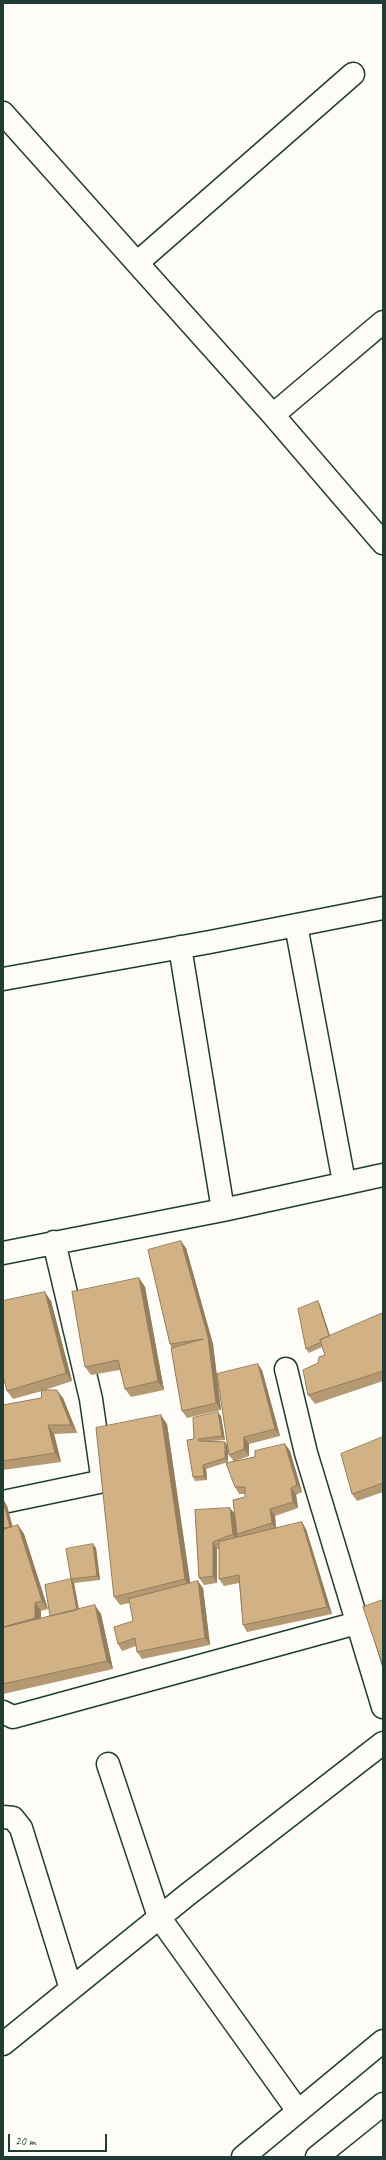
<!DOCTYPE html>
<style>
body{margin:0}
#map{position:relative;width:386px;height:2160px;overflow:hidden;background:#fdfcf7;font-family:Caveat,sans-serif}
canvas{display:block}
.frame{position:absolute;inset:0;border:4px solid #1f3d34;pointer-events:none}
.scale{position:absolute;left:8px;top:2134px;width:99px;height:18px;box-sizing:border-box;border:2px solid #1f3d34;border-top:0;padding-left:5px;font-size:12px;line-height:14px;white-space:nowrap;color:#1f3d34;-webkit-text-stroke:3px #fdfcf7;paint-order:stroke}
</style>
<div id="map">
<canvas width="386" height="2160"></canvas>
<div class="frame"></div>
<div class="scale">20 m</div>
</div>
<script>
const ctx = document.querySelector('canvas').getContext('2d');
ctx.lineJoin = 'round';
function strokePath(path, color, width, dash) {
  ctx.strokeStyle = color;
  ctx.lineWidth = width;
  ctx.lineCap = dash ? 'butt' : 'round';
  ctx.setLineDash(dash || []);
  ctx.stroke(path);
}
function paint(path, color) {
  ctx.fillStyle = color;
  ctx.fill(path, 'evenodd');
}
const minor = new Path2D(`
 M3 113 273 415 383 543
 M137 263 353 74
 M273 415 383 322
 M296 925 344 1182
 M180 947 223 1210
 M3 979 210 942 383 908
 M3 1253 223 1210 383 1175
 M286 1369 306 1453 383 1707
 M3 1502 99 1482 102 1476 91 1399 54 1242
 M3 1712 13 1717 357 1623
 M108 1764 159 1917 298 2111
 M3 1817 13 1818 21 1828 71 1989
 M3 2044 187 1895 383 1743`);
const primary = new Path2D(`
 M243 2157 383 2041
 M317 2157 383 2104`);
strokePath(minor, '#1f3d34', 25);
strokePath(primary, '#1f3d34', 25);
strokePath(minor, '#fdfcf7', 22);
strokePath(primary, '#fdfcf7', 22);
paint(new Path2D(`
 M186 1248 213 1344 221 1410 187 1418 182 1411 172 1348 170 1344Z
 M139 1278 145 1287 164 1390 131 1397 125 1389 120 1370 91 1375 85 1367Z
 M51 1301 72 1381 45 1390 63 1398 77 1433 54 1434 61 1462 3 1470V1405L41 1398 42 1391 13 1399 7 1391Z
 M320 1305 330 1336 383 1313V1381L315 1404 308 1395 318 1363 325 1355 322 1347 309 1353 306 1349Z
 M262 1370 280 1436 249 1444V1456L235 1461 255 1457 285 1444 290 1451 302 1492 296 1495 298 1508 275 1516 276 1528 306 1529 332 1614 247 1632 243 1625 239 1583 224 1586 219 1579V1549H217V1583L204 1585 199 1578 195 1510 235 1514 245 1497V1494H239L235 1487 234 1462 229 1455Z
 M221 1416 225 1440 212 1441 225 1442 228 1446V1462L206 1469 207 1480 195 1481 193 1477 194 1439Z
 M167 1424 190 1583 203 1588 210 1645 142 1659 137 1652 136 1646 122 1651 118 1644 133 1621 130 1603 120 1605 114 1597Z
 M383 1437V1492L357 1501 352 1494Z
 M3 1499 7 1506 13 1527 18 1525 24 1534 48 1609 41 1611V1619L50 1616 71 1579 96 1548 100 1580 74 1583 79 1609 101 1614 113 1669 3 1694Z`), '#b59972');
paint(new Path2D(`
 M181 1241 186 1248 213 1344 221 1410 216 1403Z
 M139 1278 145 1287 164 1390 158 1381Z
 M45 1292 51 1301 72 1381 66 1373Z
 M318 1301 320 1305 332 1342 329 1338Z
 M258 1364 262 1370 280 1436 275 1429Z
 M57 1390 63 1398 77 1433 71 1425Z
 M218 1412 221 1416 225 1440 222 1436Z
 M161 1415 167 1424 191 1588 185 1579Z
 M48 1425 54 1434 61 1462 55 1453Z
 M244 1437 249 1444V1456L244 1449Z
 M225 1442 228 1446V1462L225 1458Z
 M285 1444 290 1451 302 1492 297 1485Z
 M203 1465 206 1469 207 1480 204 1476Z
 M291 1488 296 1495 298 1508 293 1502Z
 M3 1499 7 1506 14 1534 10 1527Z
 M230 1508 235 1514 238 1541 233 1534Z
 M270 1509 275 1516 276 1530 272 1523Z
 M302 1522 306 1529 332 1614 327 1607Z
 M18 1525 24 1534 48 1609 42 1601Z
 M213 1542 217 1549V1583L213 1576Z
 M93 1544 96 1548 100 1580 97 1576Z
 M71 1579 74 1583 80 1616 78 1612Z
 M198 1581 203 1588 210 1645 205 1638Z
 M35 1603 41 1611V1626L35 1618Z
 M95 1605 101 1614 113 1669 107 1661Z`), '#937d5d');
const building = new Path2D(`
 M181 1241 208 1337 216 1403 182 1411 171 1348 203 1339 170 1344 148 1250Z
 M139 1278 158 1381 125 1389 118 1360 85 1367 72 1292Z
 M45 1292 66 1373 7 1391 3 1376V1301Z
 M318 1301 329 1336 320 1340 321 1342 306 1349 298 1309Z
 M383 1313V1371L308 1395 303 1370 318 1363 319 1357 325 1355 320 1340Z
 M258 1364 275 1429 244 1437V1449L229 1455 217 1374Z
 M42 1390H57L71 1425H48L55 1453 3 1461V1405L41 1398Z
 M218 1412 222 1436 198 1439 199 1441 225 1442V1458L203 1465 204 1476 193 1477 187 1440 194 1439 193 1418Z
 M161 1415 185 1579 114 1597 96 1428Z
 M383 1437V1483L352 1494 341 1454Z
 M285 1444 297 1485 291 1488 293 1502 270 1509 272 1523 237 1534 233 1500 245 1497V1487H235L226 1463 255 1457V1451Z
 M3 1500 10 1527 3 1528Z
 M230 1508 233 1534 213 1542V1576L199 1578 195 1510Z
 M302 1522 327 1607 243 1625 239 1575 219 1579V1542Z
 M18 1525 42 1601 35 1603V1618L3 1627V1530Z
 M93 1544 97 1576 71 1579 66 1549Z
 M71 1579 77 1610 50 1616 45 1585Z
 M198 1581 205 1638 137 1652 135 1638 118 1644 114 1627 133 1621 129 1599Z
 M383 1600V1666L363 1607Z
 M95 1605 107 1661 3 1684V1628Z`);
paint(building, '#d2b285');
strokePath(building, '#937d5d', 1);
</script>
